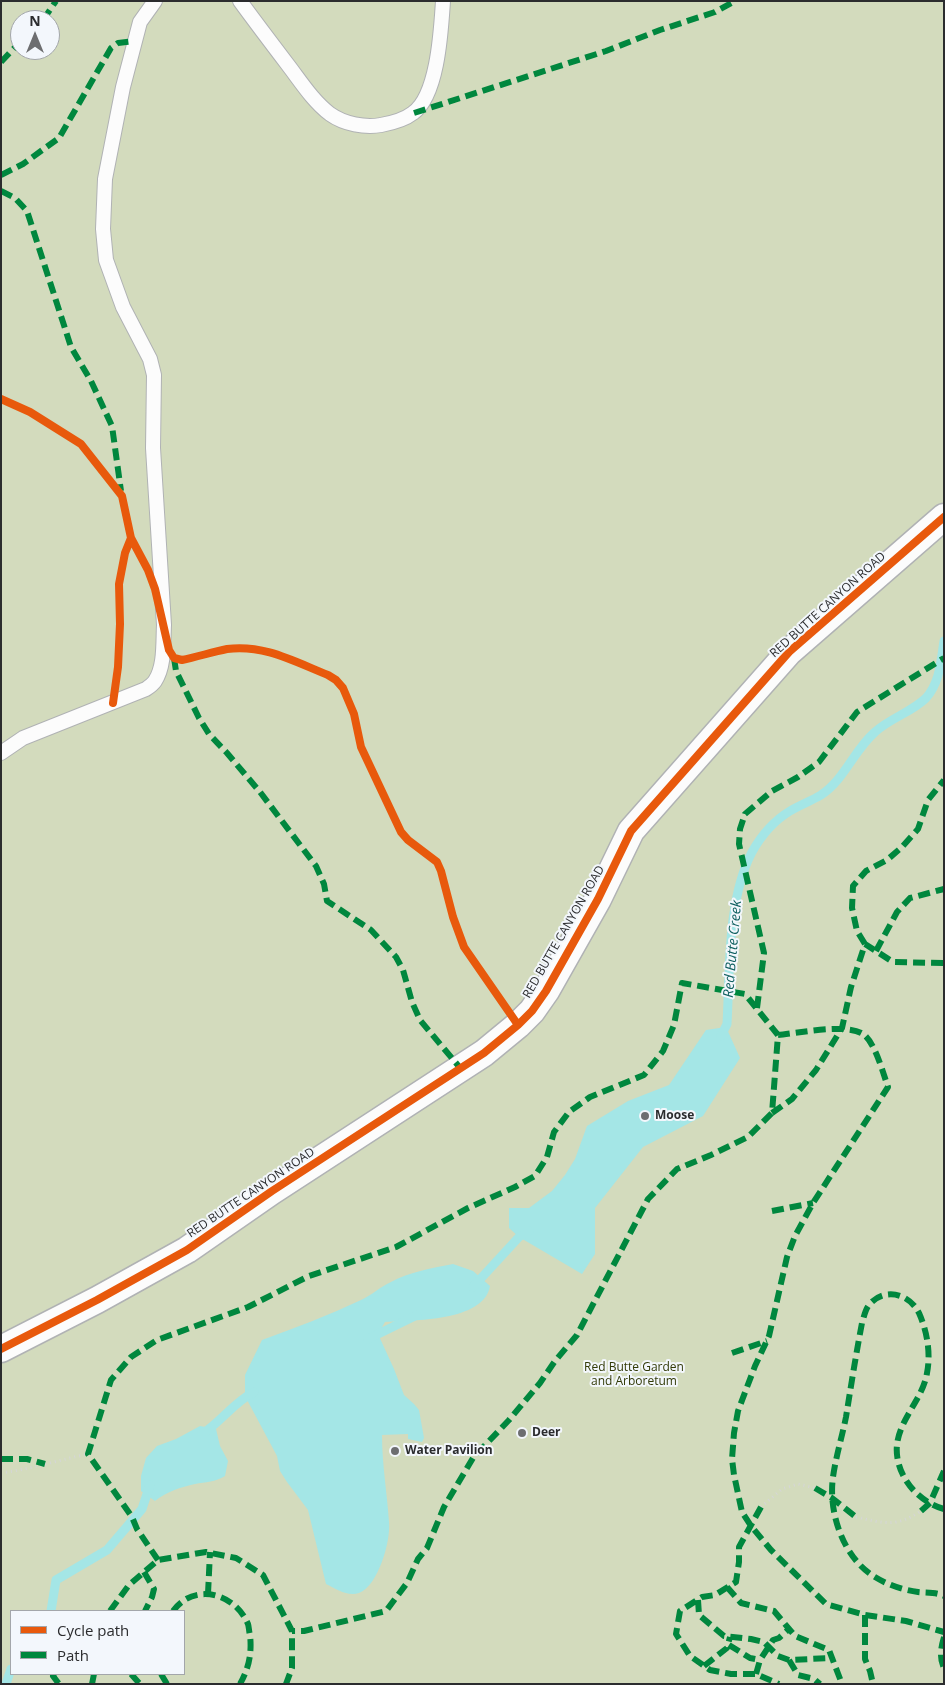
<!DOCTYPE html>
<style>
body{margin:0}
#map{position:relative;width:945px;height:1685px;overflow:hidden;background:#e8eaec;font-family:"Open Sans",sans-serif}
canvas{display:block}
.frame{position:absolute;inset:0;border:2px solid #2b2c2e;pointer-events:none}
.legend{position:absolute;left:10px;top:1610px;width:175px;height:65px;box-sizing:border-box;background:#f3f7fc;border:1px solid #a3a6aa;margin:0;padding:6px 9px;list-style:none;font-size:15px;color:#2b2c2e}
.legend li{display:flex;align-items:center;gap:10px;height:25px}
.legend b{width:25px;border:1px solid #a3a6aa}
.north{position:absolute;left:10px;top:10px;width:50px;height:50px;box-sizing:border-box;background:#f3f7fc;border:1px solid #a3a6aa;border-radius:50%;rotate:0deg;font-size:14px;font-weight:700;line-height:20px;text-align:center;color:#2b2c2e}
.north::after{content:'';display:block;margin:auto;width:18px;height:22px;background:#6d6e70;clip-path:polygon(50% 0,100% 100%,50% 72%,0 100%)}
</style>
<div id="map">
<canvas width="945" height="1685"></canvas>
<div class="frame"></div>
<ul class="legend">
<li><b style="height:6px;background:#e8590c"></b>Cycle path</li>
<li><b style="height:6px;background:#00873e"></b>Path</li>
</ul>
<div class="north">N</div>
</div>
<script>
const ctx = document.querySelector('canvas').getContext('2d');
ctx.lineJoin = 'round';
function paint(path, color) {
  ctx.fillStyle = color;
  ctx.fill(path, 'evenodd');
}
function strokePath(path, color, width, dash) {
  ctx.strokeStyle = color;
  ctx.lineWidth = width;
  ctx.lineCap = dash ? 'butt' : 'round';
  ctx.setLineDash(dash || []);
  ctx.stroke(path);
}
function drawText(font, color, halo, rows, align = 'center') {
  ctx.font = font + ' "Open Sans",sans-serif';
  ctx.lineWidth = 4;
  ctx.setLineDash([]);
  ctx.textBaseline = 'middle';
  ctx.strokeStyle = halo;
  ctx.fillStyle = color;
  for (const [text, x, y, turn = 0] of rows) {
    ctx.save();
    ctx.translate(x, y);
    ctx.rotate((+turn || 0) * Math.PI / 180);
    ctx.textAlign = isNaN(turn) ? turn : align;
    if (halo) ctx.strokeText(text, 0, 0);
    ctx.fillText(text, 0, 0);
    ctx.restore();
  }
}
paint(new Path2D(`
 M1 1H944V1684H1ZM20 20H50V50H20ZM11 1611H184V1674H11Z`), '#d3dbbd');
paint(new Path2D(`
 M726 1027 740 1058 703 1116 643 1147 595 1208V1254L582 1274 519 1237 509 1228V1208H529L552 1191 565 1175 575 1159 587 1126 628 1101 669 1085 706 1030Z
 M453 1264 473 1271 490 1286C484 1322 412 1320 385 1322L378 1334 394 1369 404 1395 414 1404 419 1410 424 1438 422 1442 408 1439V1434L382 1435C382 1464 387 1493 389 1522 391 1541 378 1586 359 1593 348 1597 336 1589 326 1584L308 1510 287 1482 280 1471 277 1456 245 1396V1375L262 1340C295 1328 329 1315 361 1300 372 1295 380 1287 391 1282 409 1272 433 1268 453 1264Z
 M200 1426 216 1429 220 1446 228 1461 225 1476C215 1482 206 1482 195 1484 181 1487 166 1492 155 1501L141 1491V1476L146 1458 157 1446 176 1439Z`), '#a4e6e6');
strokePath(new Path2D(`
 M721 1036 727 1024C730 970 727 900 752 852 761 836 775 820 790 811 800 805 811 801 821 795 845 779 854 750 875 732 890 718 912 712 926 698 940 683 941 660 944 641
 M473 1287 519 1237 529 1231
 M368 1339 417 1315
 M202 1434C221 1422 234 1402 254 1392
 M51 1611 56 1580 107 1550 142 1509 150 1485
 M6 1684 11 1669`), '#a4e6e6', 9);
const service = new Path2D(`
 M240 1C256 23 272 44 288 65 301 82 313 101 330 114 344 124 365 128 381 125 392 123 404 120 413 113 438 95 441 30 443 1
 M1 753 23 738 146 689C149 687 153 684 155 681 165 666 163 642 164 625L153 448 154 375 150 359 123 307 106 260 103 229 105 179 123 87 140 22 155 1`);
const minor = new Path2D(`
 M1 1349 97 1300 187 1250 272 1191 484 1053 518 1025 532 1011 546 991 598 899 631 831 789 652 944 517`);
strokePath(service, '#b0b2b4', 16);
strokePath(minor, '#b0b2b4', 29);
strokePath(new Path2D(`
 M1 1473C31 1469 59 1460 88 1454
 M761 1507 782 1489 798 1484 815 1488
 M856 1517C884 1523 895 1528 921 1511`), '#d5d6d6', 3, [1, 4]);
strokePath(service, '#fcfcfc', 14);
strokePath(minor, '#fcfcfc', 26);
strokePath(new Path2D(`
 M43 20 56 1
 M1 62 20 42
 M414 113 606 51 660 30 715 12 735 1
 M1 175 23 164 59 138 111 48 118 43 134 41
 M1 191 15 198 27 211 71 347 91 381 112 426 121 491
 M174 658 176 671 199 718 209 734 227 753 260 792 316 866 324 884 327 901 371 930 396 957 403 970 412 1002 420 1020 461 1069
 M865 944 857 931 852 908 853 886 866 871 887 860 901 848 918 829 928 800 944 780
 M876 951 897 912 910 898 944 889
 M757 1008 764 953 739 844 740 829 745 814 772 791 798 777 819 762 857 712 944 658
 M778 1035C799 1033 846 1023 863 1034 875 1042 883 1073 888 1087L813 1203 795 1236 787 1257 769 1336 755 1366 738 1411 734 1433 732 1459 734 1475 742 1512 751 1526 771 1550 826 1604 865 1615 906 1621 944 1632
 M772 1113 792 1099 816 1070 842 1028 851 987 865 944 893 962 944 963
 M772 1211 813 1203
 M732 1353 767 1341
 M1 1459H27L45 1464
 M815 1488 832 1498 856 1517
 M761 1507 739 1547V1562L736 1582 715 1595 702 1597 680 1611 676 1634 690 1656 710 1670 731 1674H756L779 1684
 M944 1509C922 1503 903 1484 898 1461 890 1426 922 1404 927 1373 931 1353 927 1331 919 1313 909 1293 884 1287 869 1305 865 1310 864 1317 862 1323 856 1354 851 1386 846 1417 842 1437 836 1456 833 1477 828 1512 843 1558 875 1577 888 1585 903 1590 918 1592 927 1593 936 1592 944 1596
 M921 1511 930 1503 944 1471
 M158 1560 137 1529 132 1517 88 1454 111 1380 131 1357 157 1340 248 1307 309 1276 396 1247 468 1208 515 1187 535 1176 547 1157 554 1132 569 1112 590 1097 644 1075 663 1051 674 1025 682 983 745 994 778 1035 772 1113 748 1137 711 1155 677 1169 648 1199 577 1335 555 1361 540 1383 509 1420 473 1458 444 1507 427 1548 418 1559 407 1583 386 1611 304 1631H292
 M144 1572 154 1589 152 1597 145 1611
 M727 1587 741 1603 774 1611 795 1636 829 1650 842 1684
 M208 1594 210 1552
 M698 1600 699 1615 724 1636 751 1639 764 1642 778 1656 789 1660 832 1658
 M110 1611 129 1585 158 1560 206 1552 236 1558 263 1575 292 1631V1668L286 1684
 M173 1611C194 1582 235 1593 248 1624 249 1627 249 1632 250 1635 252 1653 249 1668 240 1684
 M865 1615V1659L870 1671 873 1684
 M944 1637C941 1647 939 1658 944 1668
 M729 1645 750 1658 760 1660
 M789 1660 798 1675 814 1679 820 1684
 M704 1666 727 1648 730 1637
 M55 1674 53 1676 59 1684
 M131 1674 140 1684
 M161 1674 167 1684
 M756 1674 760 1660 773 1640 779 1638 789 1629
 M92 1684 94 1674`), '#00873e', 6, [12, 6]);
strokePath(new Path2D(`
 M1 399 30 412 81 444 122 496 131 538 148 570 155 589 169 650 174 658 182 660C197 657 212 652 227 649 264 644 295 662 328 675L336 680 343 688 354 714 361 747 401 832 408 840 437 862 441 871 453 917 464 947 518 1025
 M113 703 118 667 120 624 119 584 125 553 131 538
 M1 1349 97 1300 187 1250 272 1191 484 1053 518 1025 532 1011 546 991 598 899 631 831 789 652 944 517`), '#e8590c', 8);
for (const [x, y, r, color] of [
 [645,1116,5,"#6d6e70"],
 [522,1433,5,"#6d6e70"],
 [395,1451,5,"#6d6e70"]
]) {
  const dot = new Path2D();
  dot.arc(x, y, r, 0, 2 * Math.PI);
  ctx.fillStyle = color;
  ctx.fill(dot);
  strokePath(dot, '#f3f7fc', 2);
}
drawText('12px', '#2b2c2e', '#f3f7fc', [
 ["RED BUTTE CANYON ROAD",828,605,-42],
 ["RED BUTTE CANYON ROAD",564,932,-60],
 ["RED BUTTE CANYON ROAD",251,1193,-34]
]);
drawText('bold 12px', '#2b2c2e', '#f3f7fc', [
 ["Moose",655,1116],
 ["Deer",532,1433],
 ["Water Pavilion",405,1451]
], 'left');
drawText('12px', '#323a07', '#f3f7fc', [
 ["Red Butte Garden",634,1368],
 ["and Arboretum",634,1382]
]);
drawText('italic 14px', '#116161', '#f3f7fc', [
 ["Red Butte Creek",733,949,-85]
]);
</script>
